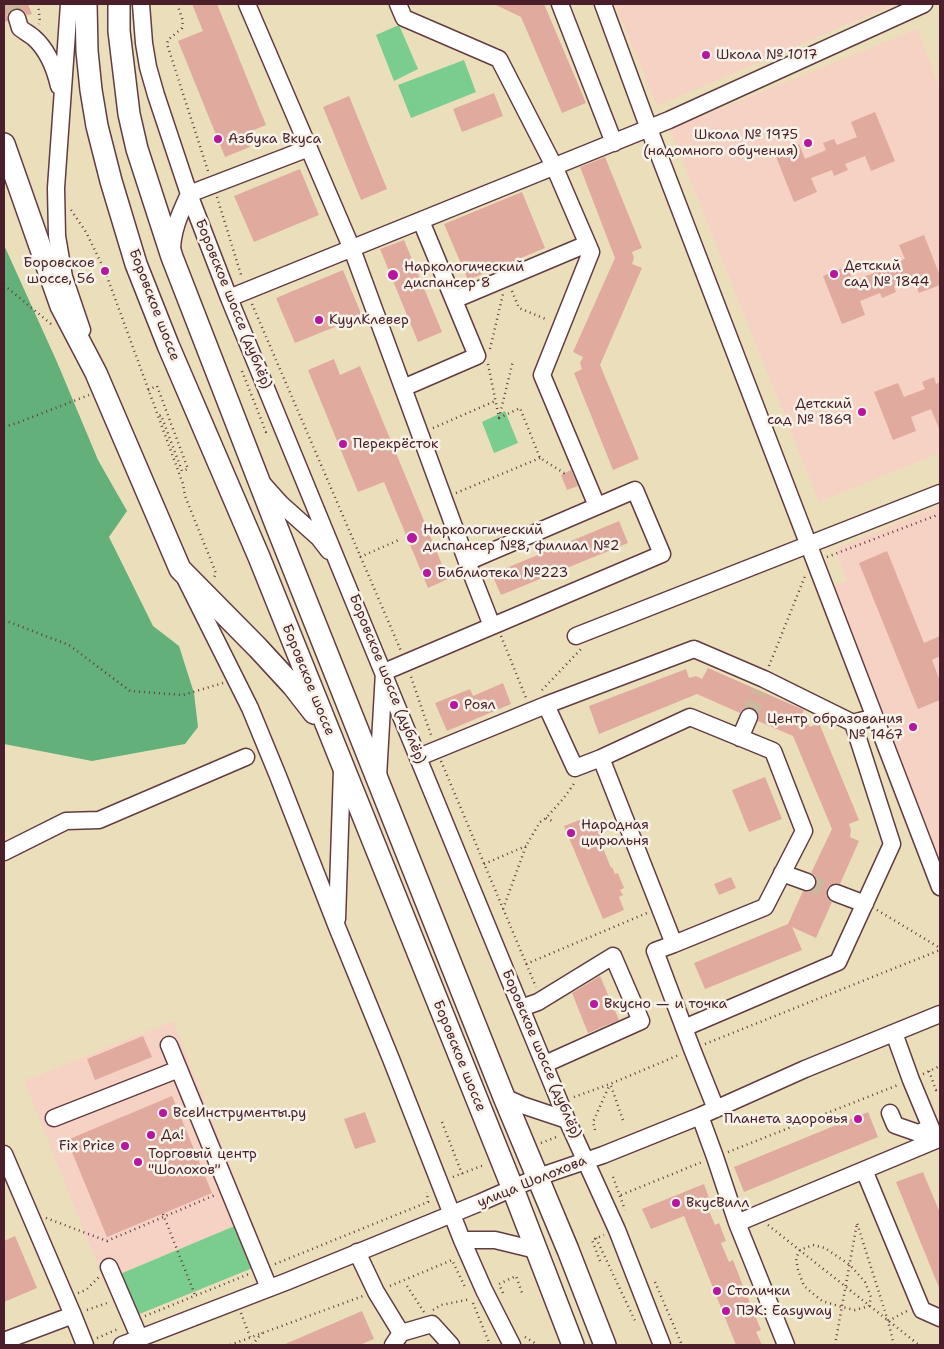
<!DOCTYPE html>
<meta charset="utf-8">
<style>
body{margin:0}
#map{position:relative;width:944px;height:1349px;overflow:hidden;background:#ebdfbb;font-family:"Shantell Sans",sans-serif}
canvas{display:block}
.frame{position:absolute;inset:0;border:5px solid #4a1f2b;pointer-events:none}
</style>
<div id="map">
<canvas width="944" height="1349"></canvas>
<div class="frame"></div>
</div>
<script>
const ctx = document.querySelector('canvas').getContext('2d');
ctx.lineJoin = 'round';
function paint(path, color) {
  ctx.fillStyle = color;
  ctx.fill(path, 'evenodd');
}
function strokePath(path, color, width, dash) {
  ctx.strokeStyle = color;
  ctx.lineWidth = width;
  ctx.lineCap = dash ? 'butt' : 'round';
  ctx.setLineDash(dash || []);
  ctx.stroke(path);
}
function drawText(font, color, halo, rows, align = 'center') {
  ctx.font = font + ' "Shantell Sans",sans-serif';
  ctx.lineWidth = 5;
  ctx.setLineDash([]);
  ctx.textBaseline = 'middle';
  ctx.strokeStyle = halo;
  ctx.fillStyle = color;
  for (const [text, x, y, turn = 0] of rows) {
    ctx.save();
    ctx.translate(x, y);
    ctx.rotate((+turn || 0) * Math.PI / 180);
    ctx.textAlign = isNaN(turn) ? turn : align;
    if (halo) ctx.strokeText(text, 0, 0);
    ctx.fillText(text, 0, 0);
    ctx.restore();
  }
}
paint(new Path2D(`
 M615 4H895L657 106Z
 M917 29 940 88V453L819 502 670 129Z
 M940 506V865L829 588 847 581 835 549Z
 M173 1021 269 1264 255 1267 120 1274 104 1281 24 1081Z`), '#f6d2c4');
paint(new Path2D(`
 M399 25 418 69 394 81 376 35Z
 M464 60 476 92 411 118 398 85Z
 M505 411 518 443 494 453 482 422Z
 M237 1225 255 1267 137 1315 120 1274Z`), '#7acd8f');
paint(new Path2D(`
 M4 245 57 362 98 460 127 511 109 537 153 626 179 646 194 693 198 727 185 744 92 761 4 744Z`), '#63b07a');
paint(new Path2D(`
 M4 4H28L32 14 27 15 24 11 20 8 14 9 9 12 7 15 8 21 4 22Z
 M192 4H217L266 125 244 134 250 147 225 157 178 41 203 31Z
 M494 4H544L586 103 562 113 521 17Z
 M494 93 503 116 462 132 453 109Z
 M349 96 387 189 361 200 323 107Z
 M875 112 895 161 871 171 865 156 845 164 848 170 834 176 832 170 811 178 817 192 794 202 775 154 799 144 805 159 826 150 823 143 834 139 837 145 857 137 851 122Z
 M605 157 642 248 632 252 634 258 632 264 642 268 600 365 639 459 613 470 574 373 582 369 580 363 583 357 573 352 615 258 580 167Z
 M300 169 319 215 254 242 234 196Z
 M522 192 545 248 468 280 444 224Z
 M924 235 940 276V285L919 293 913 279 894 286 896 292 882 298 880 293 860 301 865 315 842 324 823 276 847 266 853 281 874 273 871 266 883 261 885 267 905 259 899 245Z
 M404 240 442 332 418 342 380 249Z
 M343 270 362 316 295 343 276 298Z
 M334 359 340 375 360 366 448 579 428 588 384 482 358 492 308 370Z
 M934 377 936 384 940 382V431L931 409 911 417 916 431 893 440 874 392 898 383 904 397 925 389 922 382Z
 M571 470 578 486 567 490 561 475Z
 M619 521 628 543 501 595 492 574Z
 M887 551 924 643 940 636V656L932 660 940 681V700L918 709 859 563Z
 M708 668 804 710 800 718 806 721 810 727 819 723 859 820 849 824 851 830 850 837 859 841 840 884 834 883 829 886 827 889 826 895 828 899 832 902 816 938 792 927 802 950 705 989 694 963 788 924 803 891 809 892 814 889 816 886 817 880 815 876 811 873 832 829 793 736 758 721 759 716 757 711 752 708 747 707 743 709 740 713 697 694 599 734 589 706 686 669 689 678 696 676 702 679Z
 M503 683 511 704 447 731 435 703 470 689 473 696Z
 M765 777 782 819 749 832 732 790Z
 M587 817 589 821H591L595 830 598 829 603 842 601 843 611 868 612 867 615 874 618 873 624 888 620 890 623 895 619 897 624 910 603 919 564 826Z
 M731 877 736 888 719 895 714 884Z
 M600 976 619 1020 588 1033 572 993Z
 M143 1036 152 1057 95 1080 87 1059Z
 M172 1096 212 1193 107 1237 67 1140Z
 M365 1112 376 1142 355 1149 344 1119Z
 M868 1112 878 1137 744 1192 734 1167Z
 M923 1172 940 1213V1290L896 1182Z
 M704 1184 709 1198 704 1199 715 1225 719 1223 726 1241 721 1243 729 1262 733 1260 743 1286 761 1330 756 1332 762 1345H736L684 1216 651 1229 642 1209Z
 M15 1236 37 1288 4 1302V1241Z
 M362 1311 374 1339 360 1345H283Z`), '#e0aa9e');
strokePath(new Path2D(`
 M13 4 17 18
 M749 717 759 691
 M807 882 836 893`), '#cbb99e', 16, [16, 8]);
const minor = new Path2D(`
 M69 4 56 188 57 236 64 277 82 330
 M141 4 144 43 148 67 156 95 189 194 229 298 567 1120 617 1230 662 1345
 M247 4 352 249 467 562 492 626
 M398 4 404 18 499 59 554 166 591 252 542 375 597 506
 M560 4 614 143
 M603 4 649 129 940 887
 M17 18 20 28C24 31 29 34 33 37 47 49 55 69 59 86
 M172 252C172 230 180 214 189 194L309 148
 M229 298 669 120 924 4
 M454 300 587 244
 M403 388 477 356 421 221
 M264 485 281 504 319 538 329 551
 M186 580 250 708 278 776 337 927 391 1059 462 1240 484 1290 512 1345
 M576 636 940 493
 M546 705 694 649 764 679 853 723 864 720
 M740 738 749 717
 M419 757 546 705 575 768 601 758 674 944 655 951 692 1049 716 1109
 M601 758 690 717 773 751 804 831 765 907 674 944
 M378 777 384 672 662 554 635 490 467 562
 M4 852 66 821 99 820 246 757
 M782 873 807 882
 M836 893 865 904
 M337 919 342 769
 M521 1008 538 1002 613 956 641 1021 545 1064
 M684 1028 838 962 892 844 853 723
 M169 1045 269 1288
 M504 1097 522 1105 567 1120
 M890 1113 895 1125 918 1133 931 1128
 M700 1116 715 1157 737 1223 786 1345
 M54 1118 179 1069
 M4 1154 73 1315 85 1345
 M864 1170 936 1140 911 1080 894 1033
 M737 1223 864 1170 922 1310 940 1318
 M462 1240H495L536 1250
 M357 1252 376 1292 401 1333 393 1345
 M109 1267 140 1339
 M401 1333 432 1324 451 1345
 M4 1341 73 1315
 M122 1345 288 1281 479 1203 538 1177 603 1155 700 1116 805 1069 940 1014`);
const major = new Path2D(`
 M86 4 87 51 91 90 97 126 111 181 136 264 168 345 259 557 513 1189 573 1345
 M119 4V31L129 114 137 149 172 257 276 525 504 1097 568 1250 605 1345
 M4 144 61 306 96 373 180 569 258 648 293 686 314 713`);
strokePath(minor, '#623c41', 19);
strokePath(major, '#623c41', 24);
strokePath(new Path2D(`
 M38 4 40 22 39 24
 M177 4 183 21 182 28 168 40 167 44 208 171
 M217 197 242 278
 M71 210 86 232 105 271 183 484 185 496 216 573 213 580
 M4 285 51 324
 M512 291 519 308 548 320
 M252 304 401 651
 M490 349 503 294
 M488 364 499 418 513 361
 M242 371 266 432 269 430
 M148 390 157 386 188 469 182 471 161 415 158 416
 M499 418 520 408 540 458 564 473 567 472
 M4 427 17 423 89 395
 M433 428 495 401
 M456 493 540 458
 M360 557 401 539
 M827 557 940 514
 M4 620 69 645 130 691 183 695 223 683
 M501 636 526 698
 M769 666 805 576
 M411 677 432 738
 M542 690 581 649
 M441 761 536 987
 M546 818 554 822
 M484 864 526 846
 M503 909 526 846 540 822 546 818 563 799 576 781
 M877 910 940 948
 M526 964 647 913
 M705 1044 940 950
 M929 1071 936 1090 940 1088
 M923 1074 940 1066
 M611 1086 624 1123
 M574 1097 610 1084 679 1055
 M442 1122 462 1174
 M595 1130 593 1122 610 1084
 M541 1143 559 1136
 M728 1152 898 1085
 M453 1177 484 1165
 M613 1177 625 1210
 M621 1195 702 1162
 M163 1214 195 1295
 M46 1218 107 1241 215 1195
 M768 1225 919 1345
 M596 1238 636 1323
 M813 1245 825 1248 850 1265 865 1282 871 1297 869 1306 855 1310 842 1307 822 1301 804 1286 798 1270 796 1258 800 1250Z
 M600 1261 592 1240 604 1235
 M275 1264 428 1202 427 1192
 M655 1282 682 1345
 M390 1286 452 1260 466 1289
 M407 1286 424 1312
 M78 1293 86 1290 99 1277
 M503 1293 499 1284 516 1276 522 1293
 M473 1303 490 1345
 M87 1310 110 1302
 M433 1310 441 1305 471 1299
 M241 1313 250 1337
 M145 1316 249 1274
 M525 1337 538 1345
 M97 1338 118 1329
 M230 1345 363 1296
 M252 1345 262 1333
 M835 1345 857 1223 888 1321
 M894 1345 888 1321 907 1311`), '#623c41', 2.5, [1, 4]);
strokePath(minor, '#fff', 16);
strokePath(major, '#fff', 21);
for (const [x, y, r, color] of [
 [706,55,5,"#b5179e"],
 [218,139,5,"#b5179e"],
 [808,143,5,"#b5179e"],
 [105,271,5,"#b5179e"],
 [834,274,5,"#b5179e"],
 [393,275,6,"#b5179e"],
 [319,320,5,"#b5179e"],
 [862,412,5,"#b5179e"],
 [343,444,5,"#b5179e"],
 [412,538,6,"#b5179e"],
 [427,573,5,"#b5179e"],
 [454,705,5,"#b5179e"],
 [913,727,5,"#b5179e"],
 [571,833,5,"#b5179e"],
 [594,1004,5,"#b5179e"],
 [163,1113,5,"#b5179e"],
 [858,1119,5,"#b5179e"],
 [151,1135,5,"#b5179e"],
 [125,1146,5,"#b5179e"],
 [138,1162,5,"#b5179e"],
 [676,1203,5,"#b5179e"],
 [717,1291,5,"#b5179e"],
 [726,1311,5,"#b5179e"]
]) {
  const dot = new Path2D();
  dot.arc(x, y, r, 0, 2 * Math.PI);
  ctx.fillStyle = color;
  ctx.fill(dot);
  strokePath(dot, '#f7f3e8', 2);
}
drawText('14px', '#4a1f2b', '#f7f3e8', [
 ["Школа № 1017",716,55],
 ["Школа № 1975",798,135,"right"],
 ["(надомного обучения)",798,151,"right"],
 ["Азбука Вкуса",228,139],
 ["Боровское",95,263,"right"],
 ["шоссе, 56",95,279,"right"],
 ["Детский",844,266],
 ["сад № 1844",844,282],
 ["Наркологический",404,267],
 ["диспансер 8",404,283],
 ["КуулКлевер",329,320],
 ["Детский",852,404,"right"],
 ["сад № 1869",852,420,"right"],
 ["Перекрёсток",353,444],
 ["Наркологический",423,530],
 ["диспансер №8, филиал №2",423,546],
 ["Библиотека №223",437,573],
 ["Роял",464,705],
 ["Центр образования",903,719,"right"],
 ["№ 1467",903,735,"right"],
 ["Народная",581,825],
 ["цирюльня",581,841],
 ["Вкусно — и точка",604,1004],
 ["ВсеИнструменты.ру",173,1113],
 ["Планета здоровья",848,1119,"right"],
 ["Да!",161,1135],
 ["Fix Price",115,1146,"right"],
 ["Торговый центр",148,1154],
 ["\"Шолохов\"",148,1170],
 ["ВкусВилл",686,1203],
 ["Столички",727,1291],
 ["ПЭК: Easyway",736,1311]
], 'left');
drawText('14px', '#4a1f2b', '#f7f3e8', [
 ["Боровское шоссе (дублёр)",233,304,68],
 ["Боровское шоссе",154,305,69],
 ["Боровское шоссе (дублёр)",387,679,68],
 ["Боровское шоссе",308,680,68],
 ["Боровское шоссе (дублёр)",541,1054,67],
 ["Боровское шоссе",459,1056,68],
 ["улица Шолохова",532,1182,-22]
]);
</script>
